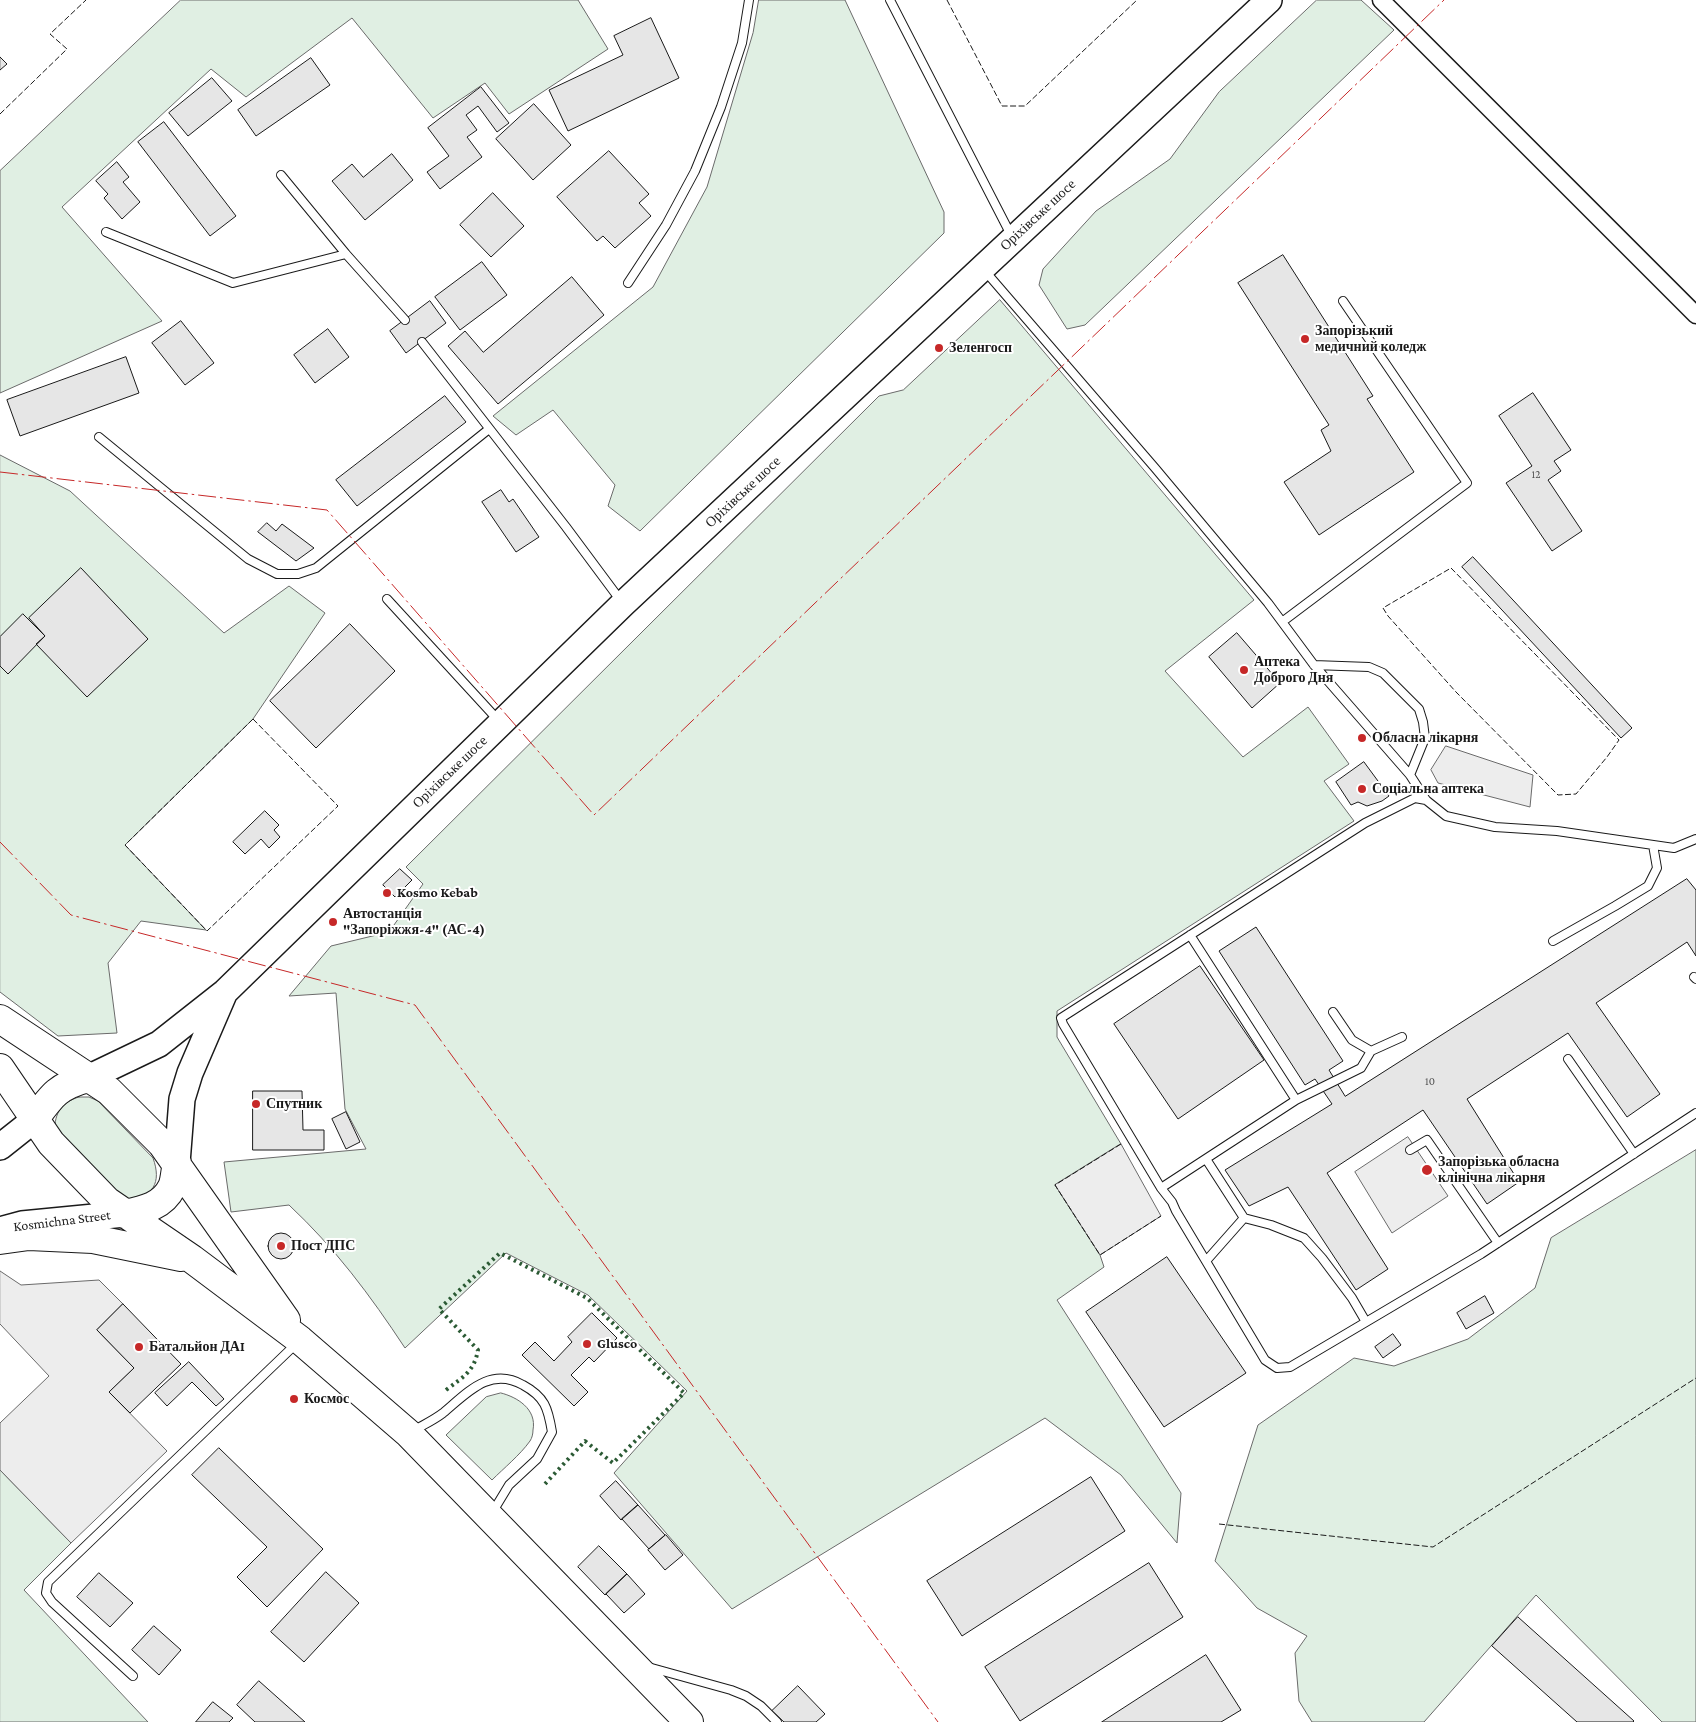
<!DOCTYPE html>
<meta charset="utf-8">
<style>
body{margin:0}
canvas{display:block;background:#fff}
</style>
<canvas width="1696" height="1722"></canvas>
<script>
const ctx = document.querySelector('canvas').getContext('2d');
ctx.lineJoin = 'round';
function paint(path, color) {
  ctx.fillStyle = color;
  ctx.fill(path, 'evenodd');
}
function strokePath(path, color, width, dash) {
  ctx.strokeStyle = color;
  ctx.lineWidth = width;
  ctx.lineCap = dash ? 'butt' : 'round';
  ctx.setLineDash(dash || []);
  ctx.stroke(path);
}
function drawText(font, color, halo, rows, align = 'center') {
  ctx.font = font + ' "Crimson Pro",serif';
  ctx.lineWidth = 4;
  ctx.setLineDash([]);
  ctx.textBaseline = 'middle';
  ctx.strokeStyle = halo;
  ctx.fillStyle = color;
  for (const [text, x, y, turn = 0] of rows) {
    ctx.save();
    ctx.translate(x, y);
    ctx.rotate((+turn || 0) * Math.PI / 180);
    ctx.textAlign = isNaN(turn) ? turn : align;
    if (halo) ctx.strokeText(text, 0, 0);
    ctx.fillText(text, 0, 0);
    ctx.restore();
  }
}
const green = new Path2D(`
 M181 0H578L608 49 509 114 485 83 433 118 352 18 246 97 211 69 62 207 162 321 0 393V171Z
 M759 0H845L944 212V233L640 531 608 506 615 485 553 410 516 435 493 416 653 287 707 187 753 33Z
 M1317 0H1361L1394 30 1085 325 1067 329 1039 285 1043 269 1096 211 1170 159 1219 92Z
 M1000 300 1254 600 1165 671 1243 757 1308 707 1349 764 1324 781 1354 821 1057 1011V1037L1121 1144 1055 1185 1100 1255 1104 1267 1057 1300 1181 1493 1177 1543 1121 1475 1045 1418 732 1609 614 1473 687 1391 588 1295 506 1253 405 1348C370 1295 335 1248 289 1205L231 1212 224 1162 366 1149 345 1109 336 993 289 996 331 946 389 932 423 884 406 867 879 396 903 390Z
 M0 455 70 491 224 633 289 586 325 613 253 719 125 845 206 930 141 921 108 963 117 1033 58 1036 0 992Z
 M79 1097H89L98 1101 153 1158C162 1183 153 1197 127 1201L55 1131C54 1113 62 1102 79 1097Z
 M1696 1150V1722H1662L1536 1595 1424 1722H1312L1299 1701 1295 1653 1307 1636 1257 1608 1215 1561 1258 1425 1354 1358 1394 1366 1468 1339 1535 1288 1551 1238Z
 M501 1393C517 1397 537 1409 533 1430 533 1434 532 1438 530 1441 520 1455 504 1468 492 1480L446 1435 486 1397Z
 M0 1470 71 1543 24 1590 148 1722H0Z`);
paint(green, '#e0efe3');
strokePath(green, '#6a6a6a', 1);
const parking = new Path2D(`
 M1446 746 1533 775 1530 807 1438 783 1431 770Z
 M1408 1137 1448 1196 1392 1233 1355 1172Z
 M1121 1144 1161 1216 1100 1255 1055 1185Z
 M0 1271 21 1285 99 1280 123 1304 97 1330 134 1368 109 1392 167 1451 71 1543 0 1470V1423L49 1376 0 1324Z`);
paint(parking, '#ededed');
strokePath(parking, '#6a6a6a', 1);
const building = new Path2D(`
 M651 18 679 78 568 131 549 90 623 55 614 36Z
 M0 57 7 64 0 70Z
 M311 58 330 85 256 136 238 110Z
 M212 78 232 101 188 136 169 113Z
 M481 87 509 123 497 132 478 106 466 115 477 130 467 137 482 157 440 189 427 172 449 156 428 128Z
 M534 104 571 145 533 180 496 139Z
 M164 122 236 216 210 236 138 142Z
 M609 151 649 194 639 203 651 216 615 248 603 236 597 241 557 197Z
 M392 154 413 180 365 220 332 181 352 164 363 177Z
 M117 162 129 177 123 182 140 202 122 219 104 198 108 194 96 181Z
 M493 193 524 226 491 257 460 225Z
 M1283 255 1373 396 1367 399 1414 472 1319 535 1284 482 1331 451 1321 430 1329 425 1238 283Z
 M482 262 507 295 460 330 435 297Z
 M572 277 604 315 498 404 448 346 465 331 483 352Z
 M430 301 446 323 406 353 390 331Z
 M181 321 214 363 185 385 152 343Z
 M328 329 349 357 315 383 294 355Z
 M126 357 139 393 20 436 7 400Z
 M1533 393 1571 450 1554 461 1561 471 1548 480 1582 531 1552 551 1506 483 1532 466 1499 416Z
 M445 396 466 422 357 506 336 480Z
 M501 490 509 502 513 499 539 537 516 552 482 502Z
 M267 523 276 531 282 524 314 548 296 561 258 532Z
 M1473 557 1632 728 1621 738 1462 567Z
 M81 568 148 639 87 697 36 644 45 636 29 618Z
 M23 614 45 636 8 674 0 666V637Z
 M350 624 395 671 316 748 270 701Z
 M1237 633 1280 683 1252 708 1209 657Z
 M1364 762 1389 796 1382 801 1367 806 1358 802 1351 805 1336 782Z
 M265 811 279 825 274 830 280 837 269 848 261 839 245 854 233 842Z
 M400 869 412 880 395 897 383 885Z
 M1687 879 1696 890V956L1687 942 1596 1003 1660 1094 1627 1117 1568 1033 1467 1099 1519 1182 1487 1204 1423 1110 1327 1173 1388 1269 1356 1290 1288 1187 1249 1206 1225 1170 1332 1104 1315 1079 1305 1085 1219 951 1256 927 1343 1061 1329 1070 1345 1096Z
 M1200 966 1264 1060 1178 1119 1114 1024Z
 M253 1091H302L303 1130H324V1150H253Z
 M346 1112 360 1142 346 1149 332 1119Z
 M268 1246a13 13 0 1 1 26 0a13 13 0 1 1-26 0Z
 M1167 1257 1246 1373 1164 1427 1086 1312Z
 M1485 1296 1494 1313 1466 1329 1457 1313Z
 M123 1304 181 1364 130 1413 109 1392 134 1368 97 1330Z
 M592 1313 617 1338 594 1362 589 1357 571 1375 588 1392 574 1406 522 1355 535 1342 554 1361 572 1342 568 1337Z
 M1393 1334 1401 1345 1383 1358 1375 1347Z
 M189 1362 224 1399 216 1406 192 1382 167 1406 155 1393Z
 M219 1448 323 1549 267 1607 237 1577 267 1547 192 1475Z
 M1091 1477 1125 1531 962 1636 927 1581Z
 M616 1481 638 1505 621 1520 600 1496Z
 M638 1505 665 1535 649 1549 622 1519Z
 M666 1535 683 1555 665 1570 648 1550Z
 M599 1546 627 1574 605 1595 578 1567Z
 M1149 1563 1183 1617 1020 1721 985 1667Z
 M326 1572 359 1603 304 1662 271 1632Z
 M99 1573 133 1603 110 1627 77 1597Z
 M627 1574 645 1594 624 1613 606 1594Z
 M1518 1617 1634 1721 1633 1722H1577L1492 1646Z
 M154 1626 181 1650 159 1675 132 1650Z
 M1206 1655 1241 1710 1221 1722H1102Z
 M259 1681 305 1722H255L237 1705Z
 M798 1686 825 1714 816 1722H784L772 1711Z
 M213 1702 233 1718 229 1722H196Z`);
paint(building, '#e6e6e6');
strokePath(building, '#1a1a1a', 1);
const lane = new Path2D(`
 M890 0 1012 237
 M281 175 346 254 405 320
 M106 232 233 283 346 254
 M985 271 1155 468 1268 603 1314 665 1410 775 1426 800 1446 816 1495 827 1557 831 1674 848 1696 839
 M628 283 666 225 695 171 721 107 742 43 749 0
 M422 342 566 527 621 601
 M99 437 248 559 277 574H298L316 568 489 429
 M387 599 498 720
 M1282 622 1467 483 1343 301
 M1314 665 1369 667 1383 673 1419 709 1423 722 1425 738 1410 775
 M1426 800 1415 798 1365 823 1061 1018 1063 1024 1161 1188 1172 1202 1176 1211 1265 1360 1277 1368 1290 1367 1481 1254 1696 1113
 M1553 941 1615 906 1648 886 1657 868 1653 845
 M1694 977 1696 979
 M1333 1012 1352 1040 1371 1051 1402 1037
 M1568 1059 1634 1154
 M1296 1100 1361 1068 1371 1051
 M1410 1150 1427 1140 1498 1243
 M1161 1188 1296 1100 1190 935
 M1244 1218 1271 1225 1304 1238 1322 1258 1352 1298 1366 1322
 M1206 1261 1244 1218 1206 1159
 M413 1431C423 1425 434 1420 443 1413 467 1393 490 1366 523 1385 545 1397 548 1408 552 1432L537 1459 509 1485 492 1513
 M648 1667 731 1690 746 1696 761 1706 777 1722
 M133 1676 52 1602 46 1593 48 1582 297 1343`);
const street = new Path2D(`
 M1381 0 1696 315`);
const primary = new Path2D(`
 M88 1078 159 1044 225 992 623 604 1269 0
 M0 1147 34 1120
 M177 1163 182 1099 190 1073 224 994
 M0 1230 22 1224 125 1214`);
const highway = new Path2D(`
 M0 1019 109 1091 162 1144 286 1320
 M0 1068 51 1143 107 1201 192 1259 300 1340 409 1434 689 1722
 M34 1120C52 1095 58 1086 88 1078
 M125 1214C144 1210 163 1206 172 1187 175 1181 175 1171 177 1163
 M0 1240 29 1236 93 1239 181 1257`);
strokePath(lane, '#1a1a1a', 10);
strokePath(street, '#1a1a1a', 19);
strokePath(primary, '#1a1a1a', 28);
strokePath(highway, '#1a1a1a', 30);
strokePath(lane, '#fff', 8);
strokePath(street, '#fff', 16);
strokePath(primary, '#fff', 25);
strokePath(highway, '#fff', 28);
strokePath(new Path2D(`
 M446 1390C463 1377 474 1372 478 1350L439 1309 500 1253 587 1298 684 1393 613 1463 585 1441 543 1486`), '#2b5a34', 4, [2.5, 4]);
strokePath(new Path2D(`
 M947 0 1002 106H1025L1137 0
 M0 114 67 49 50 34 86 0
 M1451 568 1619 740 1607 757 1576 794 1558 795 1456 692 1388 616 1383 608Z
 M253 719 338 806 207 931 125 845Z
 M1121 1144 1055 1185 1100 1255 1161 1216
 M1219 1524 1433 1547 1696 1378`), '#1a1a1a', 1, [6, 2.5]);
strokePath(new Path2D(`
 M0 472 327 510 594 815 1444 0
 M0 842 71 915 415 1005 938 1722`), '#c62828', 1, [18, 4, 2.5, 4]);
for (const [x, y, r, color] of [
 [1305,339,5,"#c62828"],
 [939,348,5,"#c62828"],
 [1244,670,5,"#c62828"],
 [1362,738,5,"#c62828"],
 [1362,789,5,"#c62828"],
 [387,893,5,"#c62828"],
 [333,922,5,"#c62828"],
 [256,1104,5,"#c62828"],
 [1427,1170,6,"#c62828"],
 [281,1246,5,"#c62828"],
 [587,1344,5,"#c62828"],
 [139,1347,5,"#c62828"],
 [294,1399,5,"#c62828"]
]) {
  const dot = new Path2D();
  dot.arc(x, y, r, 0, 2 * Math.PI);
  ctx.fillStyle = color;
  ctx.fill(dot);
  strokePath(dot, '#fff', 2);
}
drawText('11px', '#4d4d4d', null, [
 ["12",1536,475],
 ["10",1430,1082]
]);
drawText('14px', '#1a1a1a', '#fff', [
 ["Оріхівське шосе",1038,215,-43],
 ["Оріхівське шосе",743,492,-43],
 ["Оріхівське шосе",450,772,-44],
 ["Kosmichna Street",62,1221,-7]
]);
drawText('bold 14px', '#1a1a1a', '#fff', [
 ["Запорізький",1315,331],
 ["медичний коледж",1315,347],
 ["Зеленгосп",949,348],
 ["Аптека",1254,662],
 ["Доброго Дня",1254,678],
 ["Обласна лікарня",1372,738],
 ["Соціальна аптека",1372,789],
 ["Kosmo Kebab",397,893],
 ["Автостанція",343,914],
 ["\"Запоріжжя-4\" (АС-4)",343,930],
 ["Спутник",266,1104],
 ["Запорізька обласна",1438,1162],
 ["клінічна лікарня",1438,1178],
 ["Пост ДПС",291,1246],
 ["Glusco",597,1344],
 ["Батальйон ДАI",149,1347],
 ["Космос",304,1399]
], 'left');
</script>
